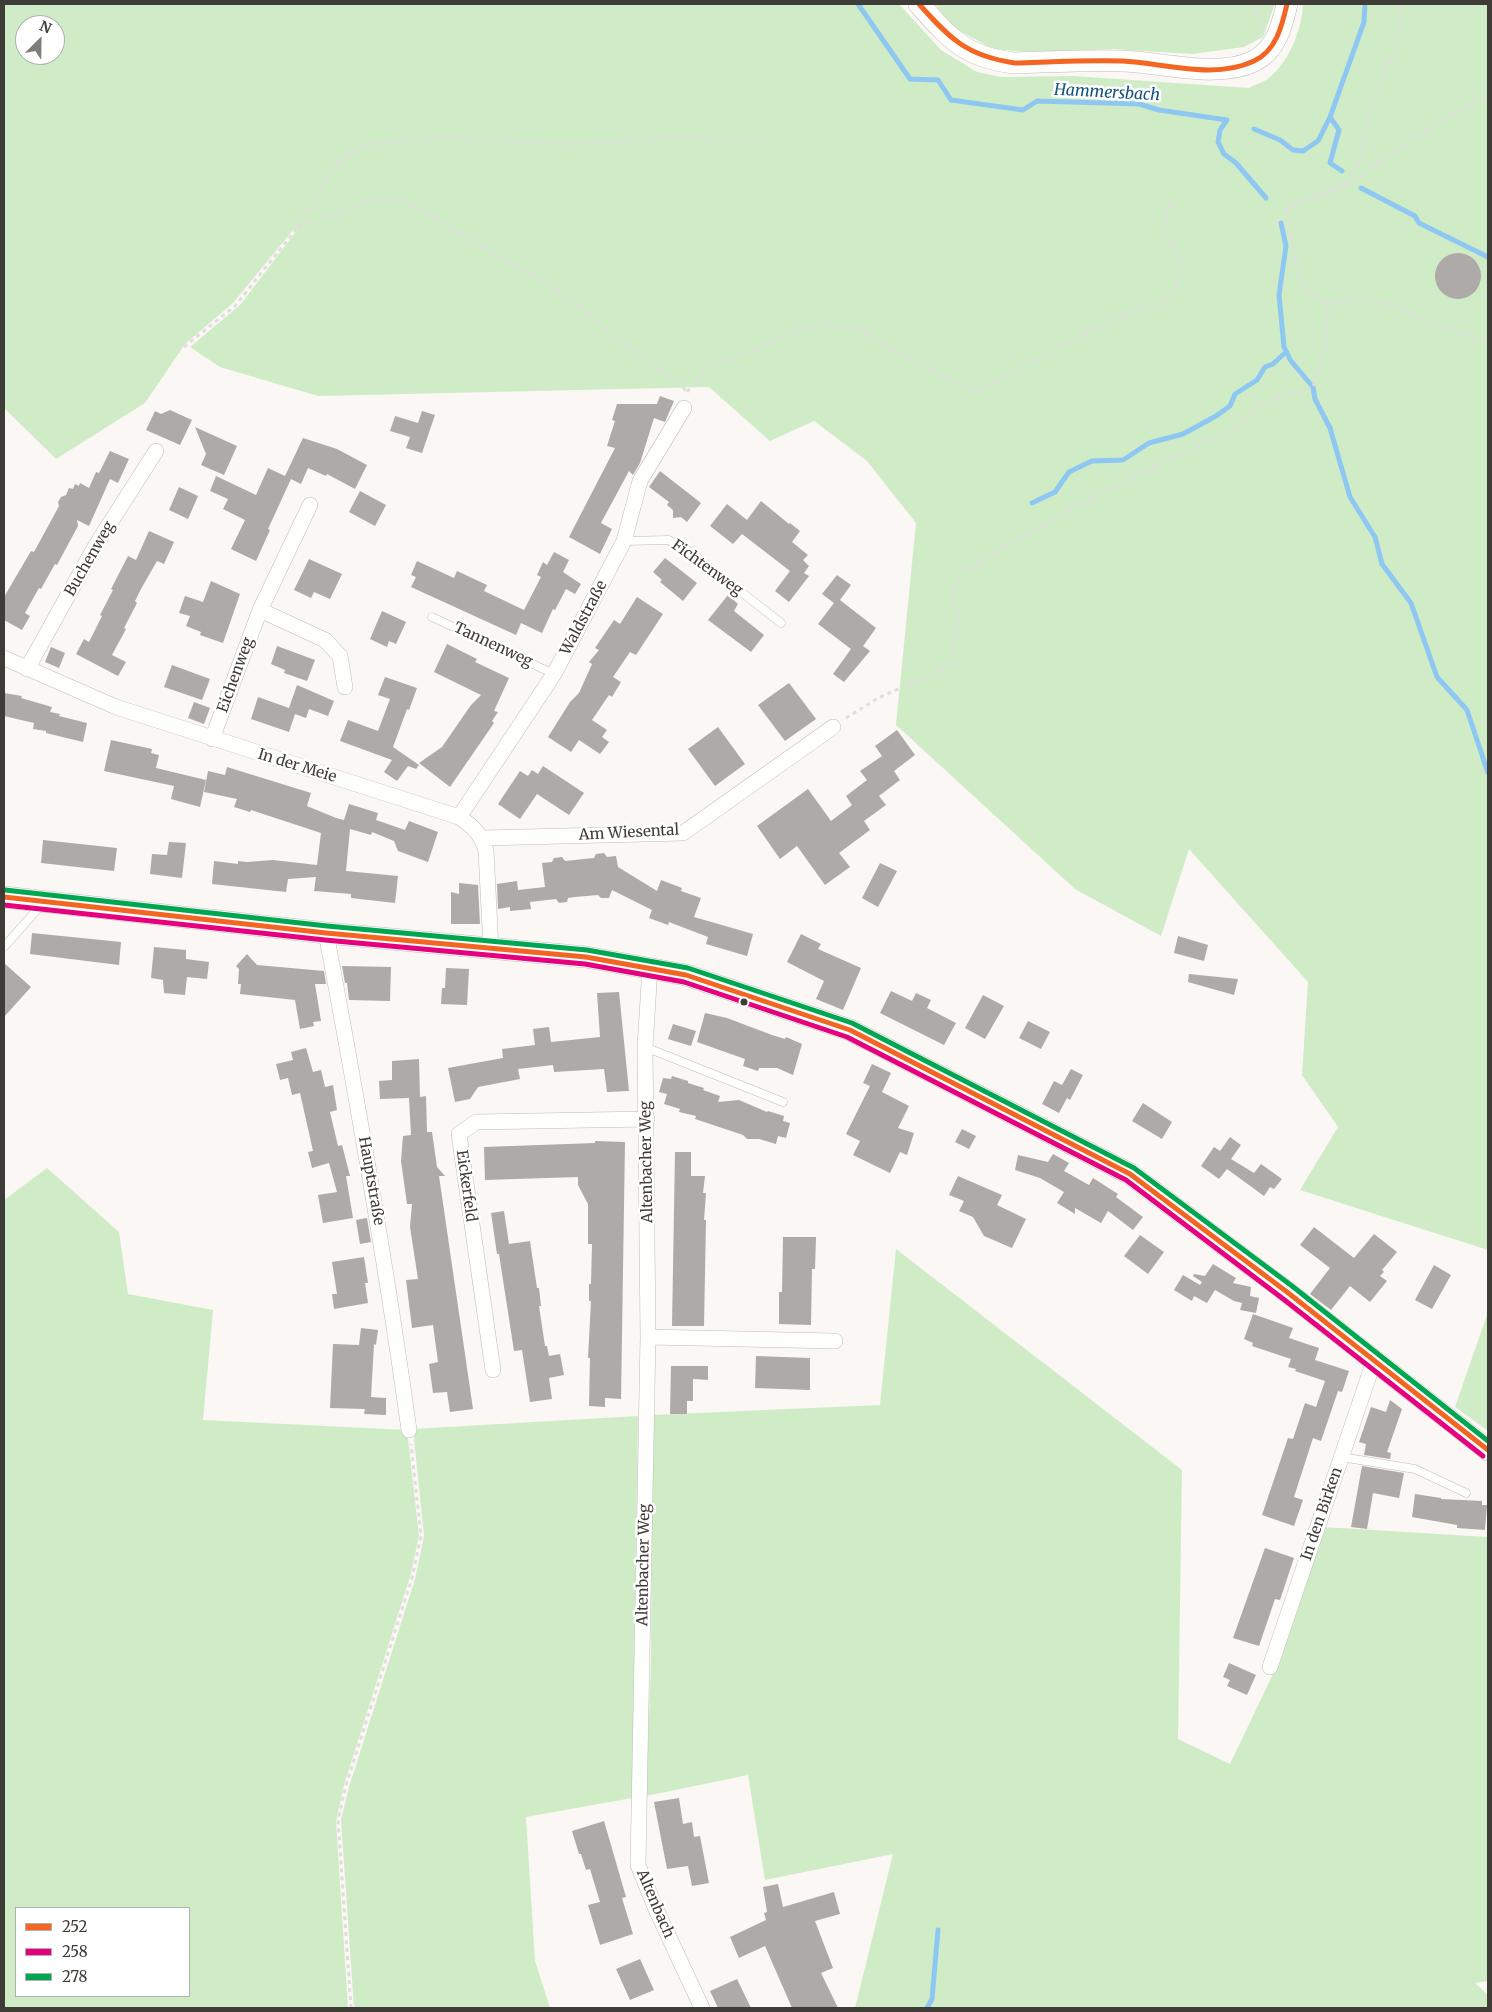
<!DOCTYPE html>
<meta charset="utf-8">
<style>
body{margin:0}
#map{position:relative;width:1492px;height:2012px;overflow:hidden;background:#faf7f4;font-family:Merriweather,serif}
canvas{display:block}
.frame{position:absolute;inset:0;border:5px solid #3f3b37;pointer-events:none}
.legend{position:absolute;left:15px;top:1907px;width:175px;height:90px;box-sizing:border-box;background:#fff;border:1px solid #b2b1af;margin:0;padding:6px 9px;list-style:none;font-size:15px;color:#3f3b37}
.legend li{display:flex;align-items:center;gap:10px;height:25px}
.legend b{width:25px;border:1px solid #b2b1af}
.north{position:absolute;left:15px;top:15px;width:50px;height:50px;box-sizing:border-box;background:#fff;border:1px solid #b2b1af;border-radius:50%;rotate:23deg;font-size:14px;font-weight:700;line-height:20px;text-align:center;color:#3f3b37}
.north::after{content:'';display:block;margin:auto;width:18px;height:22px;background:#807d79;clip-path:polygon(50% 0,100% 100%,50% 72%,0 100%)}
</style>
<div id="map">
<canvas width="1492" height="2012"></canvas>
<div class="frame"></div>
<ul class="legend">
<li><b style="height:6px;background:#f26522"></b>252</li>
<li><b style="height:6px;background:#e5007d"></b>258</li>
<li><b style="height:6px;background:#00a651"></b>278</li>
</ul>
<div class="north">N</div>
</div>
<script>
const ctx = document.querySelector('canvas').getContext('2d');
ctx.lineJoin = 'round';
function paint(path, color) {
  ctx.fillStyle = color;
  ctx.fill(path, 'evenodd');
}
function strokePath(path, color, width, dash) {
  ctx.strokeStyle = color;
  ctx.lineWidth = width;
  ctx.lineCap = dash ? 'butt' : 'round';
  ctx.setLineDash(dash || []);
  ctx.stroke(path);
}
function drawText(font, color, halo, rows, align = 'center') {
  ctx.font = font + ' Merriweather,serif';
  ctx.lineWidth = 5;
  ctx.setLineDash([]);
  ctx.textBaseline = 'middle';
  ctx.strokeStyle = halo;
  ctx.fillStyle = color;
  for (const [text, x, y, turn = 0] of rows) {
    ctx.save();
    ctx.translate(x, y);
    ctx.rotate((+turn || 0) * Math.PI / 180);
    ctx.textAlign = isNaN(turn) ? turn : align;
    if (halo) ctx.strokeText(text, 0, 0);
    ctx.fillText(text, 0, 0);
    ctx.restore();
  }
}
paint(new Path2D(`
 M4 4H899L941 50 977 72 1001 77 1073 76 1249 88C1256 84 1265 82 1270 77 1290 60 1302 29 1303 4H1488V1250L1300 1190 1338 1127 1302 1075 1308 982 1189 849 1161 936 1075 889 896 725 916 523 867 461 814 421 770 441 709 387 318 396 220 367 190 347 240 305 298 229 293 230 233 303 185 344 145 403 56 459 4 408ZM25 25H55V55H25Z
 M935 4H1275L1263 37 1244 47 1192 54 1113 49 1031 52 993 49 953 27Z
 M47 1168 119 1232 128 1294 213 1310 203 1420 407 1430 419 1536 410 1577 344 1785 336 1821 348 2008H4V1200ZM16 1908H189V1996H16Z
 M896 1249 1182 1470 1178 1739 1230 1764 1273 1674 1323 1527 1488 1537V1981L1475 1983 1488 1995V2008H855L893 1854 765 1880 748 1775 646 1796 651 1664 652 1415 880 1405Z
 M1488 1312V1431L1455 1407Z
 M638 1416 632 1798 526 1817 535 1961 550 2008H354L341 1820 349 1787 415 1579 424 1536 413 1429Z`), '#d0ecc7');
strokePath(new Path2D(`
 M858 4 910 79 938 80 951 100 1023 110 1037 101 1139 104 1159 110 1227 120 1220 130 1218 142 1224 154 1236 163 1266 198
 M1330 117 1339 130 1330 163 1342 171
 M1254 129 1280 140 1293 150 1303 151 1318 141 1330 117 1364 22 1365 4
 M1361 188 1415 216 1419 223 1488 257
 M1281 223 1286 246 1279 295 1284 347 1291 361 1313 387 1315 399 1330 428 1350 497 1375 537 1382 564 1411 603 1437 677 1467 710 1488 773
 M1032 503 1055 492 1069 472 1092 461 1123 460 1149 443 1183 434 1216 416 1230 406 1235 394 1257 380 1265 367 1273 364 1286 352
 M927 2008 932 1999 938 1930`), '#8fc7f3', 5);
paint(new Path2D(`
 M1435 276a23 23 0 1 1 46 0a23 23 0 1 1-46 0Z
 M660 396 674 401 665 422 654 418 640 463 633 475 629 471 601 523 612 529 600 554 569 537 615 448 607 446 615 421 612 420 617 404H657Z
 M170 410 192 420 180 445 146 430 155 411 161 414Z
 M422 411 435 415 422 453 406 448 410 437 390 431 395 416 418 423Z
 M195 427 237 446 224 475 201 465 206 454Z
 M303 438 337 449 367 465 355 489 327 474 326 476 308 468 301 484 291 479 268 529 270 530 256 561 231 549 245 520 223 509 228 499 210 491 216 476 256 495 268 468 285 476Z
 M110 451 129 459 118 483 110 479 89 526 77 520 78 526 57 565 55 564 41 589 39 588 25 613 30 616 22 630 4 620V597L31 551 34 552 59 506 58 502 61 497 66 495 69 488 73 489 75 484 79 486 80 483 89 488 96 472 99 473Z
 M660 471 701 503 687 522 681 517 673 518V510L667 505 669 502 649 487Z
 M179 487 198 496 188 519 169 510Z
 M360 491 386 505 375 526 349 512Z
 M761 501 789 524 790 523 800 531 792 542 808 555 803 560 809 566 804 573 809 576 789 602 775 591 790 571 742 534 733 544 710 526 727 504 747 520Z
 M149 531 174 542 164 564 157 561 141 589 135 601 137 603 124 628 126 629 112 655 126 662 118 676 76 654 84 639 89 642 102 616 100 615 113 590 111 589 128 556 136 560Z
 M554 552 569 560 563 572 581 584 575 594 566 589 555 610 553 609 542 633 521 623 516 635 411 587 416 577 411 575 417 561 454 578 457 571 487 585 484 591 524 610 541 577 537 575 543 562 547 565Z
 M665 558 697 583 683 601 660 582 662 580 653 572Z
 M309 559 342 574 330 599 314 592 311 598 294 590Z
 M837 575 851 585 840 600 876 628 863 646 870 651 844 682 833 674 851 649 818 624 834 603 822 594Z
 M211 581 240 594 223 643 200 635 201 632 186 626 190 616 179 613 185 596 203 602Z
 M728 595 738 604 734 611 764 635 751 652 708 620Z
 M637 597 663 614 636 655 630 652 613 677 621 682 612 697 609 695 592 720 607 730 602 737 609 742 600 754 579 740 571 752 548 737 570 702 579 693 592 664 589 662 599 650 595 648 614 620 620 624Z
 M382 611 406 622 396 644 389 641 387 647 370 639Z
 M447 644 477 659 475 662 509 678 494 711 498 712 492 721 494 723 450 787 419 763 442 747 471 705 481 695 434 672Z
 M277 646 315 660 307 681 284 673 285 670 271 664Z
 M51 647 65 653 59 668 45 662Z
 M172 665 210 679 202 700 164 687Z
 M385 677 417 688 409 710 407 709 393 747 419 765 416 769 408 766 397 781 384 772 392 760 340 741 348 720 378 731 390 699 378 695Z
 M789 683 816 719 785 741 758 705Z
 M297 685 334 701 328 716 309 709 306 718 295 714 289 732 251 719 258 697 289 708Z
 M4 693 22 696 21 698 52 707 50 712 60 714 59 716 87 723 83 742 46 733V731L33 729 34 723 4 716Z
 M194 702 210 708 204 724 188 718Z
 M718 727 745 764 715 786 688 749Z
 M897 730 915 755 894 771 900 780 879 796 886 805 864 821 870 830 839 853 850 867 825 885 797 846 780 859 757 826 808 789 831 821 852 805 846 796 867 780 860 771 882 756 875 746Z
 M111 740 152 749 151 753 159 755 156 768 206 780 200 807 171 799 174 786 104 771Z
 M543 766 584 793 569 815 537 794 520 819 498 804 520 771 528 776 532 770 538 774Z
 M227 767 311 793 307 806 336 818 344 820 349 804 378 813 376 820 405 830 409 821 438 832 428 862 398 851 394 841 372 832 371 835 350 829 346 871 398 876 395 903 351 898V894L314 891 316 877 288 879 286 892 212 884 214 861 238 864V861L247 862 273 860 317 865 321 833 251 810 250 812 234 807 237 799 204 792 208 771 225 775Z
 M43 840 117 848 114 871 41 863Z
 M169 842 186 843 182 878 150 874 152 854 167 855Z
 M604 853 607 857 616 856 618 867 657 891 661 880 682 888 681 891 701 898 694 917 753 934 747 956 706 944 708 937 669 922 668 925 649 918 652 910 612 890 609 898H601L598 895 575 897 568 898 567 902 559 903 556 899 530 902 531 909 510 911V907L498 909 497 884 517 881 518 890 545 887 542 863 552 862 554 858 562 857 565 861 594 858 596 854Z
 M880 863 897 871 878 907 862 898Z
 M459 883 478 885 480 924H451V892L459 894Z
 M32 933 121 942 119 965 30 954Z
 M801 934 821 944 818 949 861 968 843 1010 816 999 824 981 787 962Z
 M1178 936 1208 945 1204 961 1174 953Z
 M154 947 186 950V959L209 962 207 979 187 977 185 995 164 993 163 980 151 978Z
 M247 954 257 965 324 971 326 984H315L321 1021 313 1022 314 1026 300 1029 295 1000 240 994 241 984H238L239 969 236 966Z
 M4 963 31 987 4 1017Z
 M342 966 391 967 390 1001 349 1000 347 983H345Z
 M446 968 469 969 467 1005 441 1004 442 988H445Z
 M1189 974 1238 979 1234 995 1188 982Z
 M891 991 912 1001 916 993 931 1000 927 1008 956 1023 944 1045 880 1013Z
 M619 992 629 1091 607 1092 604 1069 554 1072 553 1065 518 1069 520 1079 478 1087 470 1099 455 1102 448 1068 503 1058 502 1049 535 1045 533 1029 549 1027 551 1042 600 1037 597 993Z
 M983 995 1004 1006 985 1039 965 1028Z
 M705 1013 727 1018 772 1035 785 1039 786 1037 802 1044 793 1075 777 1068H759L758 1071 743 1066 745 1059 697 1042Z
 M1028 1021 1050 1032 1041 1049 1019 1038Z
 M673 1024 696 1031 691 1046 668 1039Z
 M306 1048 313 1072 321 1070 325 1087 333 1085 337 1110 330 1112 338 1146 342 1145 350 1176H346L353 1218 323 1223 318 1195 337 1192 329 1163 312 1168 308 1152 313 1151 300 1093 292 1095 288 1078 280 1080 276 1064 293 1060 291 1052Z
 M419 1059 420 1097 426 1096 427 1132H432L437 1167 445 1176H439L473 1409 450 1412 447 1392 433 1393 429 1364 438 1362 433 1325 412 1328 406 1280 418 1279 410 1227 412 1204H407L401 1161 403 1136 411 1135 409 1098 380 1099 379 1081 392 1080V1061Z
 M872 1064 891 1073 882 1092 909 1106 898 1128 914 1133 907 1155 900 1152 890 1173 853 1155 860 1141 846 1134 870 1086 863 1083Z
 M1071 1069 1083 1075 1070 1100 1067 1098 1059 1113 1042 1104 1054 1081 1062 1085Z
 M672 1076 688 1081V1083L704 1088 703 1090 720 1096 718 1102 739 1100 767 1112 768 1111 784 1116 783 1121 790 1123 786 1138 778 1136 776 1144 759 1139H747L743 1135 695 1119 696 1116 679 1112 680 1109 664 1104 667 1094 659 1092 663 1078 671 1079Z
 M1143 1103 1172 1122 1162 1139 1132 1121Z
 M962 1129 976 1136 969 1149 955 1142Z
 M1230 1137 1241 1145 1231 1159 1254 1173 1261 1164 1282 1179 1274 1189 1270 1187 1264 1196 1227 1169 1219 1179 1201 1166 1214 1147 1220 1151Z
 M595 1141 625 1142 621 1399 605 1398V1407L589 1406 590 1358H588L591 1301H589V1284H591L592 1244H588V1204L578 1185V1177L485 1180 484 1147 595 1143Z
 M675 1152H691V1176H705L703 1193H706L704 1220H706L704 1326H672Z
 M1053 1154 1069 1163 1064 1171 1089 1185 1093 1178 1118 1194 1116 1197 1143 1217 1133 1230 1108 1211 1101 1223 1075 1208V1214L1057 1203 1064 1192 1040 1178 1015 1170 1018 1155 1048 1162Z
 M958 1176 1002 1195 997 1205 1026 1219 1012 1248 984 1236 973 1217 959 1211 964 1201 949 1195Z
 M504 1211 509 1244 530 1241 537 1288H539L541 1306H539L545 1346H547L549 1356 560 1354 564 1375 549 1378 552 1399 530 1402 522 1350 514 1351 499 1254H497L491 1213Z
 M367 1218 371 1242 360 1244 356 1220Z
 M1314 1227 1354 1258 1374 1234 1397 1252 1382 1270 1384 1272 1380 1276 1387 1281 1370 1302 1350 1286 1331 1310 1310 1294 1330 1268 1300 1245Z
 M1140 1235 1164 1252 1148 1274 1124 1256Z
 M783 1237H816L815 1269H812L811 1325 779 1324V1292H782Z
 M364 1257 368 1283H365L368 1303 334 1309 332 1294H337L332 1262Z
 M1213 1264 1236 1278 1233 1283 1251 1287 1250 1296 1259 1298 1256 1313 1240 1310 1242 1303 1234 1301 1215 1290 1207 1303 1194 1296 1192 1301 1174 1290 1183 1275 1200 1285 1202 1282 1193 1276 1194 1274 1205 1276Z
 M1434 1265 1451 1275 1432 1309 1415 1300Z
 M1253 1314 1293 1328 1289 1338 1319 1348 1315 1360 1349 1371 1342 1392 1338 1391 1321 1441 1313 1438 1294 1497 1303 1500 1294 1526 1262 1515 1288 1438 1293 1439 1305 1403 1316 1407 1325 1381 1295 1371 1296 1369 1288 1367 1291 1359 1252 1346 1253 1343 1244 1339Z
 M361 1328 378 1330 376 1345 374 1344 371 1397 386 1398V1415L364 1414 365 1409 330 1408 333 1344 359 1345Z
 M756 1356 810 1358V1390L755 1388Z
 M671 1366H708V1380L693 1379V1401H687V1414H670Z
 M1390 1400 1402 1409 1387 1452 1391 1453 1390 1459 1364 1455 1366 1444 1359 1442 1371 1407 1386 1412Z
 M1362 1466 1404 1473 1399 1498 1373 1493 1367 1529 1351 1527Z
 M1415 1494 1441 1498V1499L1482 1501V1505H1487L1485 1530 1457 1528V1525L1412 1517Z
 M1265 1548 1294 1558 1280 1600 1275 1599 1259 1646 1233 1638Z
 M1229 1663 1256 1675 1247 1695 1227 1686 1230 1680 1223 1677Z
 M679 1798 683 1824 692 1822 694 1837 700 1836 709 1883 692 1886 688 1866 667 1869 654 1802Z
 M604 1821 626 1897 622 1898 633 1934 600 1945 588 1905 600 1902 590 1869 586 1870 581 1854H579L572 1831Z
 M778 1884 783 1907 834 1892 840 1914 815 1921 833 1968 821 1973 838 2008H792L765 1946 739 1958 730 1937 766 1920 764 1913 767 1912 763 1887Z
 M640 1959 654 1990 630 2000 616 1969Z
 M737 1979 751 2008H718L710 1991Z`), '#adaaa7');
const lane = new Path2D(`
 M624 541 669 540 690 552 781 623
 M432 617 554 674
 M4 947 42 904
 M645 1047 783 1102
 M1341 1457 1415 1469 1466 1493`);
const street = new Path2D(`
 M260 610 310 505
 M4 658 116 707 459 817C474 827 481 834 486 851L491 949
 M27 669 96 545 156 451
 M212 739 260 610 325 640 340 656 345 687
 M459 817 554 674 624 541 640 481 684 408
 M483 838 683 833 833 727
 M326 933C357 1098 386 1263 409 1430
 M650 968 645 1047 648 1337 638 1865 655 1907 702 2008
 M648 1337 835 1341
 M493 1370 459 1134 476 1122 647 1119
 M1270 1667 1374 1361`);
const secondary = new Path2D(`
 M919 4C950 39 966 58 1015 63 1051 62 1087 60 1122 61 1161 62 1219 79 1254 61 1276 50 1282 26 1287 4
 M4 897 326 933 586 957 686 975 850 1030 1130 1174 1287 1292 1488 1450`);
strokePath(lane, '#bfbcb9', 9);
strokePath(street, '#bfbcb9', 16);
strokePath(secondary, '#bfbcb9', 22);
strokePath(new Path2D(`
 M1251 4 1260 20 1259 28
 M1316 198 1353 183 1375 165 1399 149 1488 92
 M1286 210C1289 229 1295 278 1307 291 1325 310 1349 298 1373 301 1393 303 1411 315 1430 322 1449 330 1469 335 1488 342
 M1286 210 1346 181 1354 170 1363 148 1370 105 1393 54 1402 4
 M298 227 363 202 402 199 545 283 582 307 608 332 687 391
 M184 347 235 306 297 228 334 168 345 156 372 144 448 138 569 144 675 138 767 141
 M687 392 709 366 820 324 859 328 923 368 977 392 1097 327 1135 311 1157 306 1168 296 1179 281 1182 263 1165 229V214L1174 200
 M846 718 878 698 952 665 959 623 952 591 964 572 1051 520 1168 459 1237 429 1260 404 1313 387 1325 348 1328 303
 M351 2008 338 1820 346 1785 412 1578 421 1536 411 1444`), '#dfdedd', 3, [4, 4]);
strokePath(lane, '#fefefd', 8);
strokePath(street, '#fefefd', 15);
strokePath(secondary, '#fefefd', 21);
strokePath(new Path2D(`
 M919 4C950 39 967 56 1015 63 1050 62 1086 60 1122 61 1164 63 1214 80 1254 61 1276 51 1282 26 1287 4
 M4 897 326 933 586 957 686 975 850 1030 1130 1174 1287 1292 1488 1450`), '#f26522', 5);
strokePath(new Path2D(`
 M4 905 325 940 585 964 684 982 847 1037 1126 1180 1282 1298 1483 1456`), '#e5007d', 5);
strokePath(new Path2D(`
 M5 890 327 926 587 950 688 968 852 1023 1134 1168 1292 1286 1488 1441`), '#00a651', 5);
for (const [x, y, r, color] of [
 [744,1002,4.5,"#3f3b37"]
]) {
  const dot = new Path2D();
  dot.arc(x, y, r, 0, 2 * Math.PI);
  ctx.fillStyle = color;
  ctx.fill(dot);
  strokePath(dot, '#fff', 2);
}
drawText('15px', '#3f3b37', '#fff', [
 ["Buchenweg",90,559,-60],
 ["Fichtenweg",707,568,36],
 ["Waldstraße",584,618,-62],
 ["Tannenweg",493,645,25],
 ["Eichenweg",236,675,-70],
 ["In der Meie",297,766,17],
 ["Am Wiesental",629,833,-3],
 ["Altenbacher Weg",647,1162,-91],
 ["Hauptstraße",371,1181,80],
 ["Eickerfeld",466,1186,82],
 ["In den Birken",1322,1514,-71],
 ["Altenbacher Weg",644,1565,-89],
 ["Altenbach",655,1904,67]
]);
drawText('italic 16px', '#14517b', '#fff', [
 ["Hammersbach",1107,93,3]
]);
</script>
